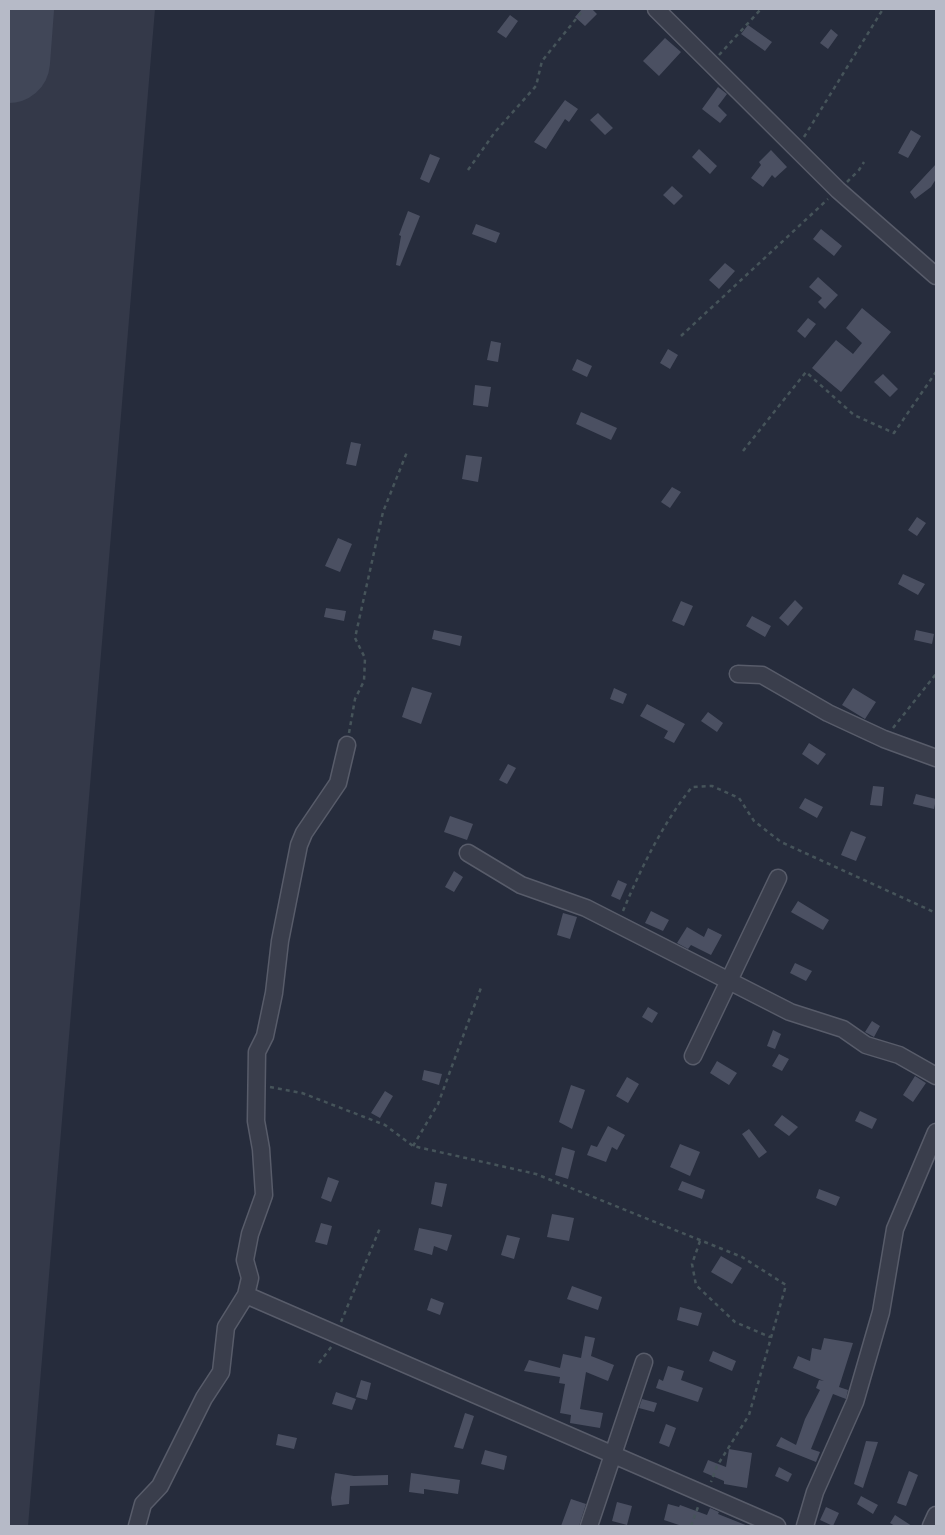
<!DOCTYPE html>
<style>
body{margin:0}
#map{position:relative;width:945px;height:1535px;overflow:hidden;background:#262c3c;font-family:Jost,sans-serif}
canvas{display:block}
.frame{position:absolute;inset:0;border:10px solid #b6bac7;pointer-events:none}
</style>
<div id="map">
<canvas width="945" height="1535"></canvas>
<div class="frame"></div>
</div>
<script>
const ctx = document.querySelector('canvas').getContext('2d');
ctx.lineJoin = 'round';
function paint(path, color) {
  ctx.fillStyle = color;
  ctx.fill(path, 'evenodd');
}
function strokePath(path, color, width, dash) {
  ctx.strokeStyle = color;
  ctx.lineWidth = width;
  ctx.lineCap = dash ? 'butt' : 'round';
  ctx.setLineDash(dash || []);
  ctx.stroke(path);
}
paint(new Path2D(`
 M9 9H155L28 1526H9Z`), '#343949');
strokePath(new Path2D(`
 M9 62 13 9`), '#414758', 82);
paint(new Path2D(`
 M582 9H592L597 14 585 26 575 17Z
 M510 15 518 21 506 38 497 32Z
 M748 25 772 42 765 51 741 34Z
 M831 29 838 35 828 49 820 43Z
 M665 38 681 52 659 76 643 61Z
 M718 87 727 94 718 106 727 115 720 123 702 109Z
 M565 100 578 109 569 122 565 119 546 149 534 142Z
 M598 113 613 128 605 135 590 120Z
 M911 130 921 136 908 158 898 153Z
 M699 149 717 166 710 174 692 157Z
 M771 150 787 167 775 178 772 175 763 187 751 178 761 165 759 162Z
 M430 154 440 158 429 183 420 179Z
 M936 164V179L931 187 915 199 910 192Z
 M672 186 683 196 674 205 663 195Z
 M408 211 420 216 400 266 396 265 401 236 399 235Z
 M476 224 500 233 496 243 472 234Z
 M821 229 842 246 834 256 813 239Z
 M725 263 735 271 719 289 709 280Z
 M818 277 838 295 825 309 818 302 822 298 809 287Z
 M862 308 891 332 841 392 812 368 836 340 853 354 862 343 846 328Z
 M808 318 816 324 805 338 797 331Z
 M491 341 501 343 498 362 487 360Z
 M668 349 678 355 670 369 660 363Z
 M577 359 592 366 587 377 572 370Z
 M883 374 898 389 890 397 874 382Z
 M475 385 491 387 488 407 473 405Z
 M581 412 617 428 611 440 576 424Z
 M351 442 361 444 356 466 346 464Z
 M466 455 482 457 478 482 462 479Z
 M672 487 681 492 670 508 661 502Z
 M917 517 926 523 917 536 908 530Z
 M338 538 352 544 340 572 325 566Z
 M903 574 925 584 918 595 898 584Z
 M795 600 803 608 788 626 779 618Z
 M681 601 693 606 684 626 672 621Z
 M326 608 346 611 344 621 324 617Z
 M752 616 771 626 765 637 746 626Z
 M434 630 462 636 460 646 432 639Z
 M916 630 934 634 932 644 914 640Z
 M412 687 432 693 421 724 402 717Z
 M614 688 627 694 623 704 610 699Z
 M853 688 876 702 865 719 842 705Z
 M647 704 685 724 674 743 664 738 668 731 640 716Z
 M708 712 723 723 717 732 701 721Z
 M809 743 826 754 818 765 802 754Z
 M508 764 516 768 507 784 499 780Z
 M873 786 884 787 882 806 870 805Z
 M916 794 936 799 934 809 913 804Z
 M805 798 823 807 817 818 799 808Z
 M450 816 473 824 467 840 444 832Z
 M851 831 866 837 856 861 841 855Z
 M454 871 463 877 454 892 445 887Z
 M618 880 627 884 620 900 611 896Z
 M798 901 829 920 823 930 791 912Z
 M651 911 669 920 663 931 645 923Z
 M563 913 577 917 570 939 557 935Z
 M687 927 704 937 708 928 722 935 711 955 691 945 688 949 677 943Z
 M795 963 812 971 806 981 790 973Z
 M648 1007 658 1013 652 1023 642 1017Z
 M872 1021 880 1026 874 1037 865 1032Z
 M773 1030 781 1034 775 1049 767 1046Z
 M779 1054 789 1059 782 1071 772 1066Z
 M717 1061 737 1073 729 1085 710 1073Z
 M424 1070 442 1074 439 1085 422 1080Z
 M915 1076 926 1083 913 1102 903 1095Z
 M627 1077 639 1084 628 1103 616 1096Z
 M571 1085 585 1090 572 1129 559 1122Z
 M385 1091 393 1096 380 1118 371 1113Z
 M860 1111 877 1119 872 1129 855 1121Z
 M782 1115 798 1127 789 1136 774 1125Z
 M608 1126 625 1135 617 1150 612 1147 606 1162 587 1155 591 1145 597 1147Z
 M749 1129 767 1152 759 1158 742 1134Z
 M680 1144 700 1152 690 1176 670 1167Z
 M562 1147 575 1151 568 1179 555 1175Z
 M328 1177 339 1181 331 1202 321 1198Z
 M682 1181 705 1190 702 1199 678 1190Z
 M435 1182 447 1184 442 1207 431 1204Z
 M819 1189 840 1197 836 1206 816 1198Z
 M552 1214 574 1218 569 1241 547 1237Z
 M321 1223 332 1226 327 1245 315 1242Z
 M419 1228 452 1235 447 1251 434 1246 432 1255 414 1250Z
 M507 1235 520 1238 514 1259 501 1255Z
 M721 1256 742 1268 732 1284 711 1272Z
 M572 1286 602 1297 598 1310 567 1299Z
 M431 1298 444 1303 440 1315 427 1310Z
 M680 1307 702 1313 698 1326 677 1320Z
 M585 1336 595 1338 591 1356 614 1365 608 1381 586 1372 580 1409 603 1413 600 1428 570 1423 571 1415 560 1413 565 1384 559 1383 560 1377 524 1371 529 1360 560 1368 563 1354 581 1358Z
 M824 1338 853 1343 839 1387 848 1390 846 1399 833 1394 811 1449 820 1452 816 1462 776 1446 781 1437 796 1445 805 1419 820 1390 816 1388 819 1380 824 1381 793 1368 798 1356 810 1361 812 1348 821 1350Z
 M713 1351 736 1361 732 1371 709 1361Z
 M668 1366 684 1371 681 1380 703 1388 698 1402 656 1388 659 1379 663 1381Z
 M361 1380 371 1383 367 1400 356 1397Z
 M336 1392 356 1399 352 1410 332 1404Z
 M642 1399 657 1403 654 1412 639 1408Z
 M465 1413 474 1416 463 1449 454 1447Z
 M666 1424 676 1428 669 1447 659 1443Z
 M278 1434 297 1438 294 1449 276 1445Z
 M866 1441 878 1442 863 1488 854 1484Z
 M729 1449 752 1453 747 1488 724 1484V1481L703 1472 708 1460 726 1467Z
 M485 1450 507 1456 504 1470 481 1464Z
 M779 1467 792 1474 788 1482 775 1476Z
 M909 1471 918 1475 906 1506 897 1503Z
 M335 1473 354 1476 388 1475V1485L350 1486 349 1504 332 1506 331 1498Z
 M411 1473 460 1480 458 1494 424 1489V1494L409 1492Z
 M861 1496 878 1505 873 1514 857 1504Z
 M571 1499 586 1504 579 1526H561Z
 M617 1502 632 1506 627 1525 612 1521Z
 M668 1504 679 1507 680 1505 707 1515 710 1508 719 1512 718 1514 748 1526H682L664 1520Z
 M826 1507 839 1513 833 1526 820 1520Z
 M895 1515 912 1526H895L890 1523Z`), '#4b5062');
const minor = new Path2D(`
 M656 9 838 190 936 276
 M738 674 762 675 828 713 884 739 936 758
 M468 853 521 885 586 908 790 1012 843 1029 866 1045 899 1055 936 1076
 M693 1056 778 878
 M246 1295 777 1526
 M137 1526 143 1504 160 1486 204 1398 221 1372 226 1327 246 1295 250 1278 245 1260 250 1234 264 1195 261 1149 256 1121 257 1052 265 1036 274 993 280 941 299 845 304 833 338 783 347 745
 M589 1526 644 1362
 M805 1526 815 1492 855 1402 881 1312 895 1229 936 1132
 M931 1526 936 1515`);
strokePath(minor, '#585c6a', 19);
strokePath(new Path2D(`
 M719 55 761 9
 M804 137 883 9
 M468 170 495 132 536 86 542 61 584 9
 M847 182 859 170 864 162
 M681 336 828 199
 M743 451 806 372 854 415 894 433 936 372
 M893 728 936 674
 M349 733 355 699 364 681 365 658 355 638 383 512 407 452
 M623 911C641 868 663 823 692 787L712 786 739 798 754 821 781 842 936 913
 M270 1087 302 1093 385 1125 413 1146 536 1174 742 1257 786 1285 749 1415 717 1466 711 1482
 M413 1146 438 1104 482 985
 M700 1241 692 1264 696 1285 735 1322 770 1337
 M341 1322 380 1228
 M319 1363 332 1346
 M691 1526 698 1507`), '#46545a', 2.5, [4, 4]);
strokePath(minor, '#3a3e4c', 16);
</script>
